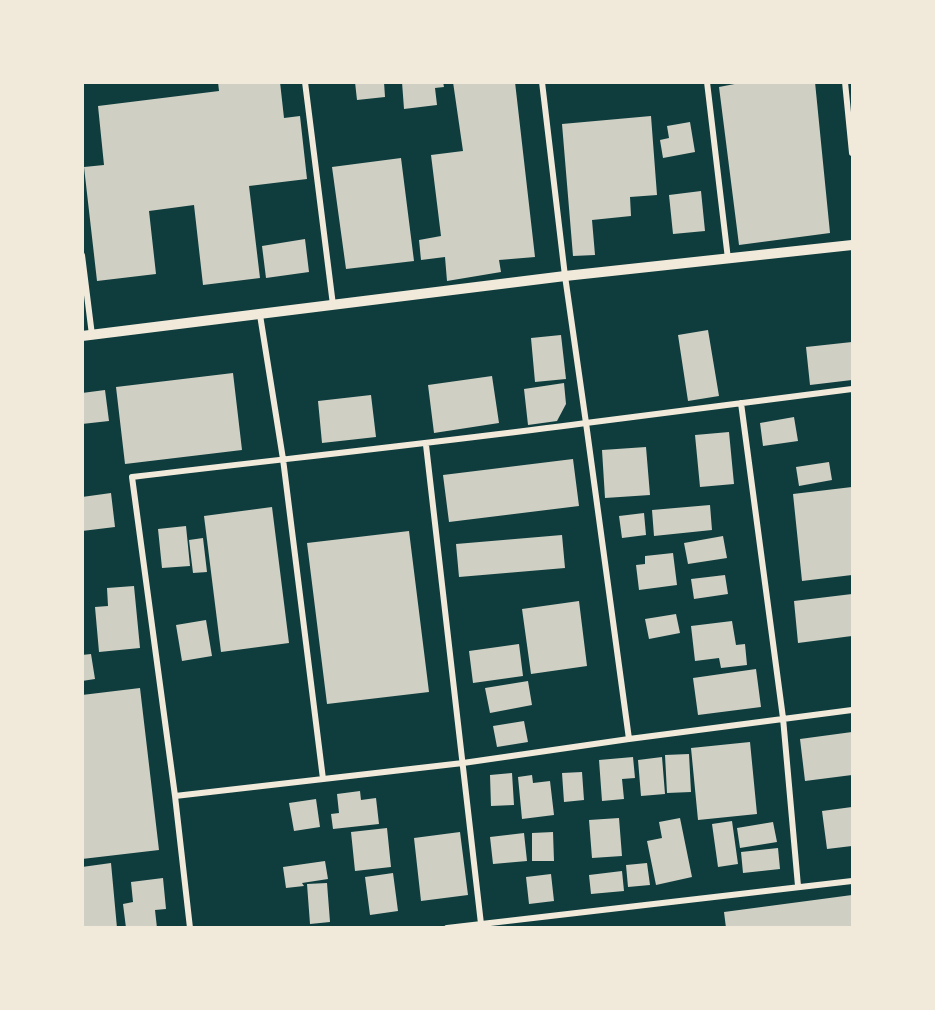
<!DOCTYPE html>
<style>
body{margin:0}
#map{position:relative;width:935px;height:1010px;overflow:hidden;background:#0f3d3e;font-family:"Exo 2",sans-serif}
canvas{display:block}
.frame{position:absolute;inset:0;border:84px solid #f1e9da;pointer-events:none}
</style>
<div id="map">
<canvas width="935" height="1010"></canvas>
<div class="frame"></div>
</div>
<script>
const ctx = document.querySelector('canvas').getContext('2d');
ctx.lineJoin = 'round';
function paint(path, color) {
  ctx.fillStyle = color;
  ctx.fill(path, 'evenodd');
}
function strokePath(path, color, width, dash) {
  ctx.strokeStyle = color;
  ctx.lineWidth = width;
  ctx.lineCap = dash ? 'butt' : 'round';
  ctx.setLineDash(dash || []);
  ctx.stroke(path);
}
paint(new Path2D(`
 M218 82H280L284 118 300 116 307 179 249 186 260 278 203 285 194 205 149 211 156 274 97 281 84 167 104 165 98 106 219 91Z
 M355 82H384L385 97 357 100Z
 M402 82H443L444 87 435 88 437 105 404 109Z
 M453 82H515L535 257 499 260 501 272 447 281 445 257 421 260 419 240 441 236 431 155 463 151Z
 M745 82H815L830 233 739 245 719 87Z
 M651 116 657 195 630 197 631 216 592 220 595 255 573 256 562 124Z
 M690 122 695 152 663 158 660 140 669 138 667 126Z
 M401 158 414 261 346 269 332 167Z
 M701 191 705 231 673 234 669 195Z
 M305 239 309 272 266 278 262 246Z
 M708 330 719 396 688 401 678 335Z
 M561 335 566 379 535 382 531 338Z
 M852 342V380L810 385 806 347Z
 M233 373 242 450 125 464 116 387Z
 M492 376 499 423 434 433 428 385Z
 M564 383 566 404 557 421 528 425 524 389Z
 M105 390 109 421 82 424V393Z
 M371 395 376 437 322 443 318 401Z
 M794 417 798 441 763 446 760 423Z
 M729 432 734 484 700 487 695 435Z
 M646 447 650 495 605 498 602 450Z
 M573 459 579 506 449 522 443 475Z
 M829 462 832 480 799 486 796 467Z
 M852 487V575L802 581 793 494Z
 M111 493 115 527 82 531V497Z
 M710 505 712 530 654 536 652 510Z
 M272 507 289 643 221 652 204 516Z
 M644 513 646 535 622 538 619 516Z
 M186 526 190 566 162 568 158 529Z
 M409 531 429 692 327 704 307 543Z
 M562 535 565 568 459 577 456 544Z
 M723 536 727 558 688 564 684 543Z
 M203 538 207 572 193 573 189 540Z
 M673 553 677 585 639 590 636 565 645 564V556Z
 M725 575 728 594 694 599 691 579Z
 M134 586 140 648 99 652 95 607 108 606 107 588Z
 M852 594V636L798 643 794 601Z
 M579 601 587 666 531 674 522 609Z
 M676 614 680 633 649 639 645 619Z
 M206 620 212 656 182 661 176 625Z
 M732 621 736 645 745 644 747 665 721 668 719 658 695 661 691 626Z
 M519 644 523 676 473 683 469 651Z
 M91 654 95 679 82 681V655Z
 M756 669 761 707 698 715 693 678Z
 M528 681 532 705 490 713 485 688Z
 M140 688 159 850 82 859V695Z
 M524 721 528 742 497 747 493 726Z
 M852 732V775L805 781 800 739Z
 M750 742 757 814 698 820 691 748Z
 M689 754 691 792 667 793 665 755Z
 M633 757 635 778 622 779 624 799 602 801 599 760Z
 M662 757 665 794 641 796 638 760Z
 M582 772 584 800 564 802 562 773Z
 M512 773 514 805 491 806 490 775Z
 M532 775 533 783 550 781 554 815 522 819 518 777Z
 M360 791 361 800 376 798 379 824 333 829 331 814 339 813 337 794Z
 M316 799 320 827 294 831 289 803Z
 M852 807V846L827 849 822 811Z
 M619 818 622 856 592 858 589 820Z
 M680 818 692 877 656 885 647 841 662 838 659 822Z
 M732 821 738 864 718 867 712 824Z
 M773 822 777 842 740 848 737 828Z
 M387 828 391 867 355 871 351 832Z
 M460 832 468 895 421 901 414 838Z
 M553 832 554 861H532V833Z
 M524 833 527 861 493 864 490 837Z
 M778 848 780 869 743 873 741 852Z
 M325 861 328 879 302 883 304 886 286 888 283 867Z
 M111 863 117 928H82V867Z
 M647 863 650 885 628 887 626 865Z
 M622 871 624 891 591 894 589 875Z
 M393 873 398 911 370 915 365 877Z
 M551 874 554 901 529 904 526 877Z
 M163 878 166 909 155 910 157 928H126L123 904 133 902 131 882Z
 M327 883 330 922 310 924 307 884Z
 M852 895V928H726L724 912Z`), '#cfcfc3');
strokePath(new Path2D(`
 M305 82 333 305
 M542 82 565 276 586 423C435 443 283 459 132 477L175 796 463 763 629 739 852 710
 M707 82 728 259
 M845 82 852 153
 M82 255 92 335
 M260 315 283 459 323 779
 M741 403 783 718 798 886
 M426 445 481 924
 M629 739 586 423 852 389
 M175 796 190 928
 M447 928 852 881`), '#f1e9da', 6);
strokePath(new Path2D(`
 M82 336 565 276 852 245`), '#f1e9da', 10);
</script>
